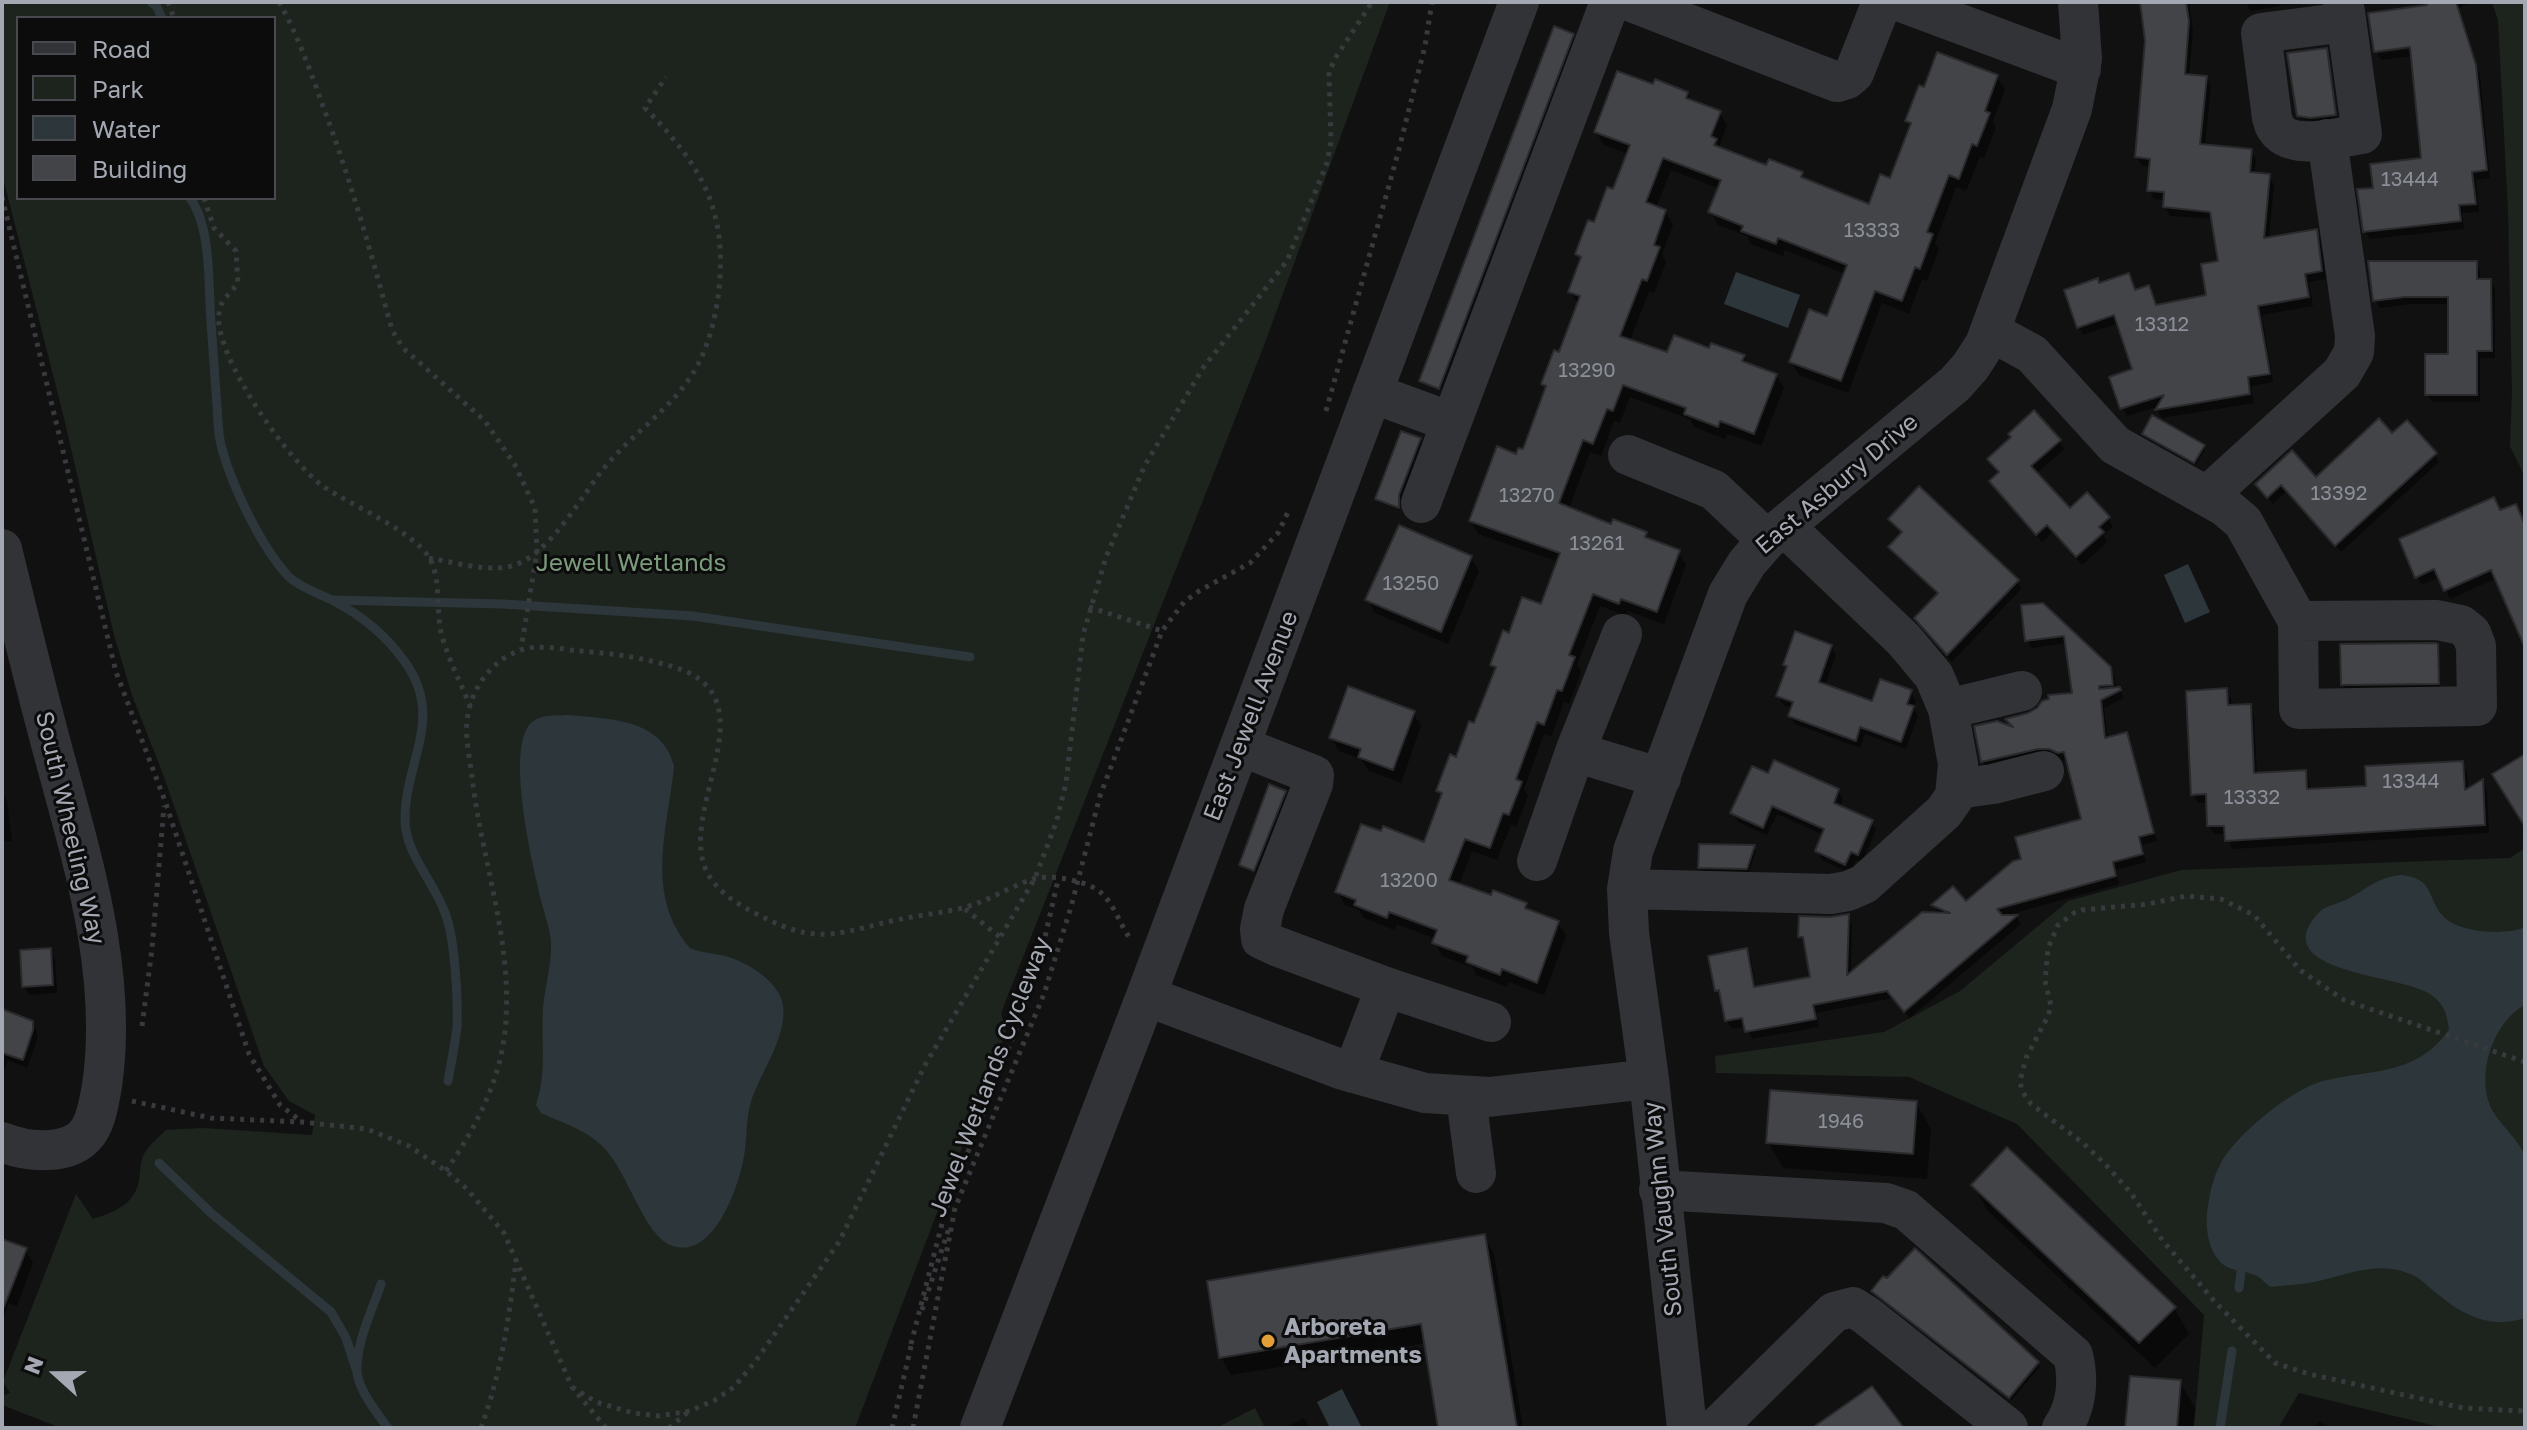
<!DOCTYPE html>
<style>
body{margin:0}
#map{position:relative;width:2527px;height:1430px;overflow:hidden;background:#111112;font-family:"Golos Text",sans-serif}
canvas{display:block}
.frame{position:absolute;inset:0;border:4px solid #a3a8b2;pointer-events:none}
.legend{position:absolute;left:16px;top:16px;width:260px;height:184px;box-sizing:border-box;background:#0c0c0d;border:2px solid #484a4f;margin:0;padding:10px 14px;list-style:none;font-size:24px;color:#a3a8b2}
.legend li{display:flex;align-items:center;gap:16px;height:40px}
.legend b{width:40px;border:2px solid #484a4f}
.north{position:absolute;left:16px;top:1334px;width:80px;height:80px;-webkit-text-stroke:6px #0c0c0d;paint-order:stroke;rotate:291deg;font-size:22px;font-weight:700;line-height:32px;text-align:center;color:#a3a8b2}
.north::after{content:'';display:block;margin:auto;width:28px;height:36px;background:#a3a8b2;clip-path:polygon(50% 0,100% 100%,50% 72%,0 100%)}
</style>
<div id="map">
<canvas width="2527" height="1430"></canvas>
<div class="frame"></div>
<ul class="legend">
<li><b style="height:10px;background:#323337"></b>Road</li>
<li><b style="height:22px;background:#1d241e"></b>Park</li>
<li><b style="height:22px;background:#2d363b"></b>Water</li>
<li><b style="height:22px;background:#424448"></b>Building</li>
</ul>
<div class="north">N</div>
</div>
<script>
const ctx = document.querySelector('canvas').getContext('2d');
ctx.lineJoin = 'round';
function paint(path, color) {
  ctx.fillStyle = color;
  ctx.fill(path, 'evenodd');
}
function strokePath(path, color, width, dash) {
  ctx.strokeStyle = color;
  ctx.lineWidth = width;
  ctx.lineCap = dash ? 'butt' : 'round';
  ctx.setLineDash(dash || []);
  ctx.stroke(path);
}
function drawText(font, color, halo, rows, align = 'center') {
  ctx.font = font + ' "Golos Text",sans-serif';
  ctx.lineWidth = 6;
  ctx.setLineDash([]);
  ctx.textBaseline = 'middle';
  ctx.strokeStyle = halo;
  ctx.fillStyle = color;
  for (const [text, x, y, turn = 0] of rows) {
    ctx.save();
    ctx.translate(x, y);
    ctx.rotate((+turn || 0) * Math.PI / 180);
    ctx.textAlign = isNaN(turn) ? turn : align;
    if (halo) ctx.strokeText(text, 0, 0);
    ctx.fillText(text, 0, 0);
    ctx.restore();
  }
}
paint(new Path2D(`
 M2 2H1390L1263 348 1001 1013 1006 1032 855 1428H61L2 1405V1384L76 1194 93 1219C111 1213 132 1206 138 1185 141 1175 139 1164 144 1154 149 1145 159 1137 166 1130L202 1128 312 1135 315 1115 289 1101 264 1066 164 777 132 695 114 635 64 418 2 174ZM18 18H274V198H18Z
 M2492 2H2525V477L2510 446 2512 392 2508 210 2498 20Z
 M2525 848V1428H2444L2299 1393 2278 1428H2194L2204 1315 2017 1124 1909 1077 1716 1073 1715 1056 1884 1032 1960 991 2068 901 2181 870 2510 858Z
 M1255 1408 1265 1428H1216Z`), '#1d241e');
paint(new Path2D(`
 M1736 272 1800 295 1788 328 1724 304Z
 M2188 564 2210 612 2185 623 2164 575Z
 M567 715C609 719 662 718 674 766 668 828 644 895 690 948 701 953 713 953 725 956 744 961 770 976 779 994 796 1025 760 1072 751 1102 746 1118 747 1134 745 1150 741 1182 715 1260 673 1246 643 1237 628 1168 600 1144 584 1129 560 1122 541 1113L536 1105C547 1073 541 1041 543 1008 545 986 552 964 551 942 550 928 544 913 541 900 533 866 504 746 532 722 541 714 556 716 567 715Z
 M2401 875C2435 879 2426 896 2442 915 2456 933 2506 936 2525 927V1005C2491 1023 2474 1081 2494 1113 2501 1125 2524 1146 2525 1158 2527 1211 2525 1265 2525 1318 2490 1330 2461 1314 2435 1292 2427 1286 2420 1277 2410 1274 2376 1260 2348 1275 2314 1282 2300 1285 2285 1285 2271 1287 2265 1284 2262 1278 2257 1276 2248 1271 2237 1272 2227 1267 2206 1255 2204 1221 2209 1200 2211 1188 2214 1176 2220 1165 2234 1136 2292 1089 2323 1081 2372 1069 2416 1076 2449 1030 2447 1013 2444 1004 2430 994 2405 977 2299 974 2306 934 2308 925 2315 915 2323 909 2330 905 2339 903 2346 900 2365 890 2378 877 2401 875Z
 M1342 1389 1362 1428H1330L1317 1402Z`), '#2d363b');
paint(new Path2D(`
 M2142 2H2189L2193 31 2189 76 2206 77 2211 86 2205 147 2251 151 2256 159 2254 175 2269 176 2274 185 2269 239 2315 231 2320 239 2326 279 2309 282 2313 306 2262 315 2273 382 2251 386 2254 403 2162 418 2157 410 2160 406 2127 416 2122 408 2134 370 2119 323 2083 335 2079 327 2099 285 2129 275 2136 291 2148 287 2157 307 2209 297 2220 263 2213 219 2170 216 2165 207V200L2154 199 2149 190 2151 166H2142L2137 157 2147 41Z
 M2246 2H2280L2281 6 2251 11Z
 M2428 2H2471L2458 9 2480 75 2490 178 2476 180 2479 212 2462 213 2464 229 2370 239 2365 231 2375 189 2423 160 2413 56 2381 60 2377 54 2420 48V44L2376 50V52L2371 15 2430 6Z
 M1572 35 1574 39 1442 388 1422 380Z
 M2326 50 2337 118 2313 121 2300 119 2298 115Z
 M1997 77 2005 90 1993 121 1996 128 1984 158 1980 157 1966 191 1956 187 1935 243 1939 249 1927 281 1922 279 1909 314 1882 303 1848 393 1799 375 1791 361 1828 318 1845 274 1785 250 1783 256 1751 244 1747 236 1718 225 1711 212 1720 189 1671 170 1656 208 1665 211 1673 225 1662 254 1666 262 1654 293 1649 291 1630 341 1668 355 1710 350 1743 356 1748 365 1776 375 1784 388 1761 446 1728 434 1725 439 1694 427 1690 419 1630 397 1620 423 1614 421 1601 456 1590 452 1569 509 1612 527 1645 533 1650 541 1678 552 1686 565 1664 624 1628 611 1626 616 1600 606 1577 665 1581 672 1569 704 1564 702 1551 737 1544 734 1524 789 1528 796 1516 827 1511 825 1497 860 1472 851 1459 885 1492 898 1526 904 1530 912 1558 923 1566 936 1544 995 1509 982 1507 987 1476 975 1472 967 1442 956 1435 943 1436 939 1397 924 1394 930 1364 918 1359 910 1345 905 1337 891 1425 844 1442 798 1438 791 1475 726 1496 671 1492 664 1510 635 1542 607 1559 562 1478 534 1471 521 1517 456 1524 452 1547 390 1543 384 1560 355 1579 306 1570 292 1582 261 1578 254 1614 192 1628 154 1604 145 1596 132 1654 87 1687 93 1692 102 1719 112 1727 125 1719 147 1721 150 1767 168 1801 174 1806 182 1870 206 1891 180 1911 127 1907 120 1925 89Z
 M2476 263 2480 271V281H2490L2495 289V358H2480V402H2432L2427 394 2450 356V304H2411L2380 308 2375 300Z
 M2144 434 2203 446 2205 450 2196 465Z
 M2392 436 2435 454 2439 462 2341 552 2286 492 2273 504 2257 484 2316 479Z
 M1420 440 1422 443 1400 500V510L1379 502 1377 498Z
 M2059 441 2064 449 2036 474 2069 511 2108 519 2113 527 2103 535 2107 542 2082 565 2053 532 2042 542 1991 482 2000 473 1990 459Z
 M2500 513 2525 527V640L2497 578 2450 599 2440 577 2422 585 2417 577Z
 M1891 519 2017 581 2021 589 1952 662 1921 626 1939 595 1895 554 1891 547 1903 534Z
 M1471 558 1479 571 1448 644 1375 613 1368 600Z
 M2023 607 2110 668 2115 677 2116 689H2119L2124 698 2104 708 2108 740 2126 735 2131 743 2157 841 2142 845 2146 862 2116 870 2119 884 2004 916 2017 917 2021 924 1910 1018 1893 998 1816 1013 1819 1027 1752 1039 1746 1026 1732 1029 1727 1021 1723 998 1717 990 1746 951 1751 958 1756 989 1813 978 1805 945 1800 937 1848 916 1852 924 1851 975 1939 915 1934 905 1966 904 2024 860 2084 820 2068 759 2064 761 2055 756 1987 770 1983 762 1977 728 2013 729 2008 720 2029 715 2074 694 2067 643 2032 648 2027 640Z
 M1831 646 1836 655 1825 686 1873 704 1911 692 1916 701 1913 708 1918 716 1906 749 1865 734 1860 748 1795 724 1790 716 1793 708 1783 705 1778 696 1788 670 1786 665Z
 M2437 646 2440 687 2345 688 2343 685Z
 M2226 690 2231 699 2232 707 2250 706 2254 715 2257 774 2304 772 2309 780 2310 791 2368 788 2462 763 2467 772 2468 791 2482 782 2487 790 2489 833 2232 849 2227 834H2214L2209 826 2208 803H2198L2193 794Z
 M1413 713 1421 726 1401 783 1368 770 1361 759 1339 751 1331 737Z
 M1769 776 1838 791 1843 799 1840 808 1871 822 1876 830 1862 862 1856 860 1850 873 1822 860 1817 851 1824 835 1777 814 1767 835 1738 822 1733 813Z
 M1284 792 1286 796 1256 873 1243 868 1241 864Z
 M2 793 7 800 12 841 2 842Z
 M1754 847 1756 851 1749 872 1702 871 1700 867Z
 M50 950 55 959 57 993 29 995 24 986Z
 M2 1012 32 1023 37 1032V1040L27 1068 8 1060 5 1069 2 1068Z
 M1916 1103 1931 1129 1927 1179 1783 1168 1768 1142Z
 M1973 1185 2174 1308 2189 1334 2155 1368 1988 1211Z
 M1484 1237 1494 1254 1523 1428H1440L1426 1343 1231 1375 1221 1357Z
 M2 1241 25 1249 33 1263 17 1306 9 1303 3 1318Z
 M1915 1251 2038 1363 2040 1366 2012 1400 1990 1382 2013 1352 1979 1376 1876 1295 1874 1292 1884 1279 1887 1281Z
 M2 1380 10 1393 2 1396Z
 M2180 1382 2195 1408 2193 1428H2127Z
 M1304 1418 1310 1428H1284Z
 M2319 1421 2330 1428H2315Z`), '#0007');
strokePath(new Path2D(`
 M151 2 157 7 162 18
 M190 198C212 228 208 287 211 322 213 350 215 379 217 407 218 420 218 436 222 449 233 488 261 547 289 577 301 588 318 593 332 600 361 615 386 635 405 662 445 718 405 761 405 819 405 854 434 881 445 913 455 937 458 1000 457 1027 455 1045 451 1063 448 1081
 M333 600 503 604 693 616 970 657
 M159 1163 211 1213 331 1312 346 1338 357 1372
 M381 1284C372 1311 356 1342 357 1372 359 1391 377 1413 388 1428
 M2239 1288 2241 1272
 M2220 1428 2232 1351`), '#2d363b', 9);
const building = new Path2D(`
 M2140 2H2186L2189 21 2185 74 2207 76 2200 144 2252 149 2250 172 2270 174 2264 238 2317 229 2322 271 2305 274 2309 297 2258 306 2270 374 2248 377 2250 394 2155 410 2164 395 2120 409 2109 377 2132 369 2114 315 2077 328 2064 290 2098 278 2099 283 2129 273 2135 290 2149 285 2156 305 2206 295 2201 264 2218 261 2210 212 2163 207 2164 192 2147 191 2150 159 2135 157 2145 41Z
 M2426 2H2456L2476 65 2487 170 2472 172 2476 204 2459 205 2461 221 2363 232 2357 189 2373 188 2370 164 2421 158 2410 47 2374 52 2368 13 2427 5Z
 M1554 26 1574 34 1439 389 1419 381Z
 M2327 48 2336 115 2310 118 2297 116 2287 53Z
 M1937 52 1998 75 1985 111 1990 113 1977 146 1972 144 1959 179 1949 175 1927 232 1933 234 1920 269 1915 267 1902 301 1875 291 1841 381 1789 362 1809 309 1827 316 1847 265 1778 238 1776 244 1741 231 1743 226 1708 212 1721 180 1663 158 1646 202 1666 210 1654 245 1660 247 1647 281 1642 279 1620 336 1667 352 1674 335 1709 348 1711 343 1745 355 1742 361 1777 374 1754 434 1720 421 1718 427 1684 414 1686 408 1623 385 1613 411 1607 409 1593 444 1583 440 1559 503 1611 524 1613 519 1647 532 1645 537 1680 550 1657 612 1621 599 1619 604 1593 594 1569 655 1575 657 1562 691 1557 690 1544 725 1537 722 1516 779 1522 782 1509 815 1503 813 1490 848 1465 839 1449 880 1491 895 1493 890 1527 903 1525 908 1559 921 1537 983 1502 969 1500 975 1466 962 1468 956 1432 943 1437 930 1389 912 1387 918 1354 905 1356 900 1335 892 1361 824 1381 831 1383 826 1424 842 1442 793 1436 791 1450 754 1456 757 1469 721 1474 723 1496 667 1490 665 1503 630 1509 633 1522 597 1541 604 1560 553 1469 521 1497 446 1516 454 1518 448 1523 449 1546 386 1541 384 1554 350 1559 352 1580 296 1568 292 1581 257 1575 254 1588 220 1594 222 1607 187 1613 189 1630 145 1594 132 1617 71 1653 84 1655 79 1688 92 1686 98 1721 111 1711 136 1717 139 1714 145 1766 165 1769 159 1803 172 1801 177 1869 204 1880 174 1890 178 1911 123 1905 121 1919 85 1924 87Z
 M2368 261H2477V279H2491L2492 351H2477V395H2425V354H2448V297H2405L2373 301Z
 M2034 410 2061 440 2031 466 2070 508 2087 492 2110 517 2099 527 2104 532 2076 557 2047 525 2036 535 1989 481 1999 472 1987 459 2011 437 2008 434Z
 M2152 415 2205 445 2194 463 2142 434Z
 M2379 418 2392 433 2407 420 2437 453 2335 546 2281 485 2267 498 2255 484 2292 450 2316 477Z
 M1401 431 1421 438 1399 495V508L1375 499Z
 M1919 486 2019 580 1947 655 1914 618 1938 593 1888 547 1902 532 1888 519Z
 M2494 497 2500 510 2516 504 2525 525V648L2491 570 2444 591 2434 569 2415 578 2399 539Z
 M1399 525 1472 556 1441 632 1365 600Z
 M2043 603 2111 667 2113 685 2099 686V689L2120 687 2121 690 2101 700 2105 738 2127 732 2154 833 2139 837 2143 854 2113 862 2116 876 1997 909 2002 915H2018L1904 1012 1887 991 1813 1005 1816 1019 1745 1032 1742 1018 1725 1021 1719 990 1715 991 1708 956 1747 948 1754 987 1810 977 1803 937H1798L1799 916 1830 917 1849 914 1847 975 1922 912 1950 913 1931 905 1953 886 1966 901 2013 861 2021 859 2015 837 2081 819 2064 752 2058 753 2049 749H2038L1981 762 1974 726 1997 721 2013 727 2005 719 2028 713 2037 708 2042 701 2049 699 2048 695 2072 693 2064 636 2025 641 2021 605Z
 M1795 631 1832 645 1819 682 1872 701 1880 679 1912 690 1907 704 1914 706 1901 742 1860 727 1856 741 1788 716 1793 702 1776 696 1787 666 1783 665Z
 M2435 643 2438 644 2439 684 2341 685 2340 644Z
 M1348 686 1415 711 1393 770 1358 757 1361 749 1329 738Z
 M2227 688 2228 705 2251 704 2254 773 2306 770 2307 789 2366 786 2365 766 2463 761 2465 790 2483 779 2485 825 2225 841 2224 826H2207L2206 794 2191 795 2186 691Z
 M2525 754V827L2492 774Z
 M1774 760 1839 789 1834 803 1873 820 1858 855 1851 852 1845 865 1815 851 1824 829 1772 806 1763 828 1730 813 1752 766 1768 773Z
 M1269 784 1286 791 1254 871 1239 865Z
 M1699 844 1755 845 1747 869 1698 868Z
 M51 948 53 985 22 987 20 950Z
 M2 1009 33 1021V1030L23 1060 2 1053Z
 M1770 1090 1917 1101 1913 1154 1766 1143Z
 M2007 1147 2176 1307 2139 1343 1971 1185Z
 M1485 1234 1517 1428H1438L1421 1324 1219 1358 1207 1281Z
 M2 1239 27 1248 4 1307H2Z
 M1915 1248 2039 1362 2009 1398 1871 1291 1883 1276 1887 1278Z
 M2130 1376 2181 1380 2177 1428H2125Z
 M1872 1386 1904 1428H1812Z`);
paint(building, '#424448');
strokePath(building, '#2b2b2e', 2);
strokePath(new Path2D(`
 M168 2 174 18
 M279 2C298 35 311 73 324 109 351 181 372 256 392 330L403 348 485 421 515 465 535 508 537 552 521 649
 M2 197 116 672 165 801 249 1054 280 1105 302 1122
 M204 198 214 228 236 251 238 283C231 293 220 300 219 313 213 356 290 463 324 487 351 505 415 532 430 559 441 580 436 609 441 632 447 657 460 681 470 706
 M1326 411 1398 153 1425 46 1432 2
 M429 558C454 562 482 571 507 567 551 559 583 490 611 460 635 433 666 411 687 382 705 358 714 326 718 297 729 212 703 167 645 108L666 77
 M1089 607 1162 631
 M965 909 1001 938
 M142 1026 152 949 164 806
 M2525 1062 2344 1000 2300 970 2254 915 2221 899 2186 896 2148 904 2082 910 2074 913 2058 925 2048 948 2045 981 2051 1006 2048 1016 2026 1058 2020 1081 2022 1091 2031 1104 2083 1143 2106 1165 2131 1193 2163 1241 2215 1302 2275 1363 2309 1374 2463 1408 2525 1411
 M132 1101 211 1118 302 1122 367 1129 409 1146 446 1171 467 1189 504 1233 572 1387 606 1428
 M446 1171C478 1124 503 1076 506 1019 511 940 483 862 473 785 471 764 465 741 467 721 470 690 491 660 521 650 537 644 561 649 578 651 611 653 646 658 677 668 773 700 674 813 708 874 721 897 748 910 771 921 822 945 845 931 896 920 919 915 944 913 966 907 990 900 1011 886 1033 879 1050 874 1081 880 1096 889 1114 900 1119 925 1132 941
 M922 1310 949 1228
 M911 1344 946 1208 1022 1014 1045 937 1058 880
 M572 1387 596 1402 633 1413 658 1416 690 1411 715 1400 734 1387 755 1362 839 1242 924 1067 1035 878 1056 823 1066 783 1083 635 1106 557 1145 465 1203 368 1287 261 1327 163 1331 142 1329 72 1336 57 1372 2
 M481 1428C501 1373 509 1318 516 1261
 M669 1428 687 1413
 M892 1428 912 1342
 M913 1428 955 1208 1044 994 1071 907 1100 796 1162 631 1184 602 1199 591 1250 563 1278 533 1289 510`), '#383a3d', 5, [4, 6]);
strokePath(new Path2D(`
 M1632 2 1837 82 1847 79 1854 73 1882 2
 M1901 2 2081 69
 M2343 2 2345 12 2362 134C2335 137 2280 156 2272 118L2261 33 2346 22
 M1990 331 2032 354 2115 445 2224 506 2243 522 2298 621 2299 709 2477 706 2476 646 2471 633 2461 625 2437 620 2298 621
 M1372 393 1451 422
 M1628 455 1714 490 1767 540
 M2207 496 2342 373 2354 352 2355 336 2327 139
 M1421 503 1610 2
 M2 549C16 606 30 664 45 721 75 838 120 963 102 1086 99 1101 97 1119 88 1132 70 1157 26 1152 2 1142
 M1948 709 2022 691
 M1240 746 1314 775 1313 784 1264 909 1260 929 1261 939 1276 946 1386 987 1353 1073
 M1575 752 1622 634
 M1957 789 1993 784 2044 771
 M1537 861 1575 752 1661 778
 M1627 889 1831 894 1848 891 1864 884 1944 812 1955 796 1958 764 1948 709 1934 676 1904 640 1784 526
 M1386 987 1491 1022
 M1146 996 1343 1070 1425 1093 1489 1097 1649 1079
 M1466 1097 1476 1173
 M1659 1190 1886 1203 1906 1210 2073 1355C2079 1379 2077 1407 2062 1428
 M980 1428 1146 996 1519 2
 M1687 1428 1649 1079 1629 933 1627 889 1633 851 1728 594 1747 563 1767 540 1955 384 1971 366 1985 344 2072 109 2082 59 2078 2
 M1716 1428 1834 1312 1853 1307 1867 1316 2008 1428`), '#323337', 40);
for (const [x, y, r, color] of [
 [1268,1341,8,"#e39f37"]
]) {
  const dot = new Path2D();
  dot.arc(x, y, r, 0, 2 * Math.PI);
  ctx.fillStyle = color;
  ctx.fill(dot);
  strokePath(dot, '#0c0c0d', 3);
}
drawText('20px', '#8b8f98', null, [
 ["13444",2410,180],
 ["13333",1872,231],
 ["13312",2162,325],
 ["13290",1587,371],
 ["13392",2339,494],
 ["13270",1527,496],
 ["13261",1597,544],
 ["13250",1411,584],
 ["13344",2411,782],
 ["13332",2252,798],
 ["13200",1409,881],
 ["1946",1841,1122]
]);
drawText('24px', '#a3a8b2', '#0c0c0d', [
 ["East Asbury Drive",1837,484,-40],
 ["East Jewell Avenue",1251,716,-69],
 ["South Wheeling Way",70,828,77],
 ["Jewel Wetlands Cycleway",990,1077,-69],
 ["South Vaughn Way",1663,1209,-96]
]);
drawText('24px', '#7b9b7b', '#0c0c0d', [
 ["Jewell Wetlands",631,563]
]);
drawText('bold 24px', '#a3a8b2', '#0c0c0d', [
 ["Arboreta",1284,1327],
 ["Apartments",1284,1355]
], 'left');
</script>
